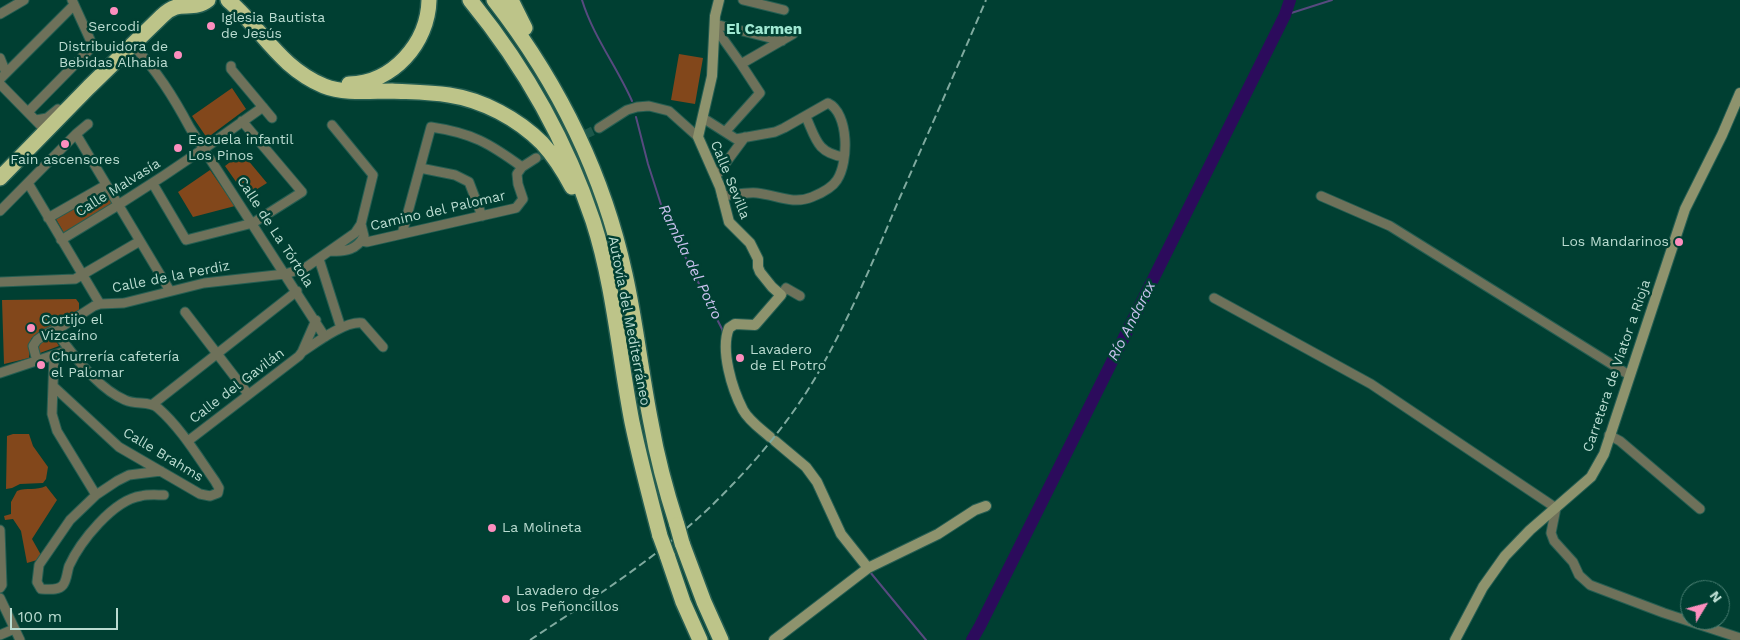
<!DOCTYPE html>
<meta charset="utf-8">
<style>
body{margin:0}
#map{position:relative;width:1740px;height:640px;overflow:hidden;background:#003f32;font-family:"Work Sans",sans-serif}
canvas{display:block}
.north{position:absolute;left:1680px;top:580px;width:50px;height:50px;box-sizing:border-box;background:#003f32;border:1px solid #4a7e72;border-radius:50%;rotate:53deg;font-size:14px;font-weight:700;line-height:20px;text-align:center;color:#badcd1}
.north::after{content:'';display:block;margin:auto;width:18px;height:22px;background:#fd8ebe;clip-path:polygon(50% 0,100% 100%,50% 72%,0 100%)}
.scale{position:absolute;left:10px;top:608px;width:108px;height:22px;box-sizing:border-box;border:2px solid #badcd1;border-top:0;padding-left:6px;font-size:15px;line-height:18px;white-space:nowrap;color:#badcd1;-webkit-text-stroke:4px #003f32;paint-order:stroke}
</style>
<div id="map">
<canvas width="1740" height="640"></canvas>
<div class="north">N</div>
<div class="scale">100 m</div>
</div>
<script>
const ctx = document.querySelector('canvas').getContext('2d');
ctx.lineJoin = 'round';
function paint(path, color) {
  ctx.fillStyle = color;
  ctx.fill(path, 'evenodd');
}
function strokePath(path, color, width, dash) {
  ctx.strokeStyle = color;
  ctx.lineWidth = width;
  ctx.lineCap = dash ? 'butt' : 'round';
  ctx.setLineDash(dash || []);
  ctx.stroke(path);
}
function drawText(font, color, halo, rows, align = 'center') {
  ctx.font = font + ' "Work Sans",sans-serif';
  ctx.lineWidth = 5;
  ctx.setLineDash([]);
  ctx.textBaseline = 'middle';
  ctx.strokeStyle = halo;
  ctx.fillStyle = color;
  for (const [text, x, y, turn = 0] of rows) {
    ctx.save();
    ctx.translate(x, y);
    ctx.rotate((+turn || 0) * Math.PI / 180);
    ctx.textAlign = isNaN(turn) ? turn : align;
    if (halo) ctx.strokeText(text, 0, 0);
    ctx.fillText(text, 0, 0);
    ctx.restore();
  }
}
paint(new Path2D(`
 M679 54 703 58 695 104 671 100Z
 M232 88 246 109 207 138 192 116Z
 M242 153 267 183 246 196 225 166Z
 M210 170 235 206 193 217 178 192Z
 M106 190 114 203 64 233 56 219Z
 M76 299 79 303V310L55 327 40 331 31 339 29 358 4 364 2 300Z
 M51 336 54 338 59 346 40 353 38 349 40 342Z
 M13 434H29L33 446 48 467 46 479 43 483 20 484 12 488 6 489 7 436Z
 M46 486 57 500 32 539 41 555 37 560 27 563 21 531 13 519 5 520 4 516 11 514V502L17 491C27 487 36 491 46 486Z`), '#82471b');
strokePath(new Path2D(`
 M582 0C593 36 617 67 632 101
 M1285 15 1332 0
 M636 117 648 164 665 217 722 329 723 333
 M870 572 926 640`), '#574a7f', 2);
strokePath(new Path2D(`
 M972 640 980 626 1285 15 1290 0`), '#2c0b5c', 12);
strokePath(new Path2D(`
 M536 158 599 128`), '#1c574a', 9, [9, 4.5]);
const street = new Path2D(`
 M743 0 784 10
 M0 14 24 0
 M715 24 782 41
 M716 29 741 64 760 93 725 132
 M132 44C157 71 173 96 190 128L325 337
 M0 58 6 73
 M741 64 793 34
 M231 66V69L272 118
 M0 79 74 5
 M0 84 46 131
 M29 111 93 46 72 0
 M806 117C816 139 817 153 844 157
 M703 118 736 139 775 132 784 128 828 103C849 113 849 162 837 180 832 188 822 193 812 197 793 205 776 195 757 193 746 192 733 195 722 196
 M36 120 47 118 58 109
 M599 128 627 110 637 107 649 106 669 111 698 137
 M76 134 170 291
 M420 168 455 175 469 182 482 216
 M716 176 745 137
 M28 183 100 304
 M153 184 186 240 253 223 302 192 242 121
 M1321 196 1390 226 1629 375
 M0 211 76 134 88 124
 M48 218 106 185
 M402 234 431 127C472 133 489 143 522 167
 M61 240C130 199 197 155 263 107
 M362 241 367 242 516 208 523 199 518 184 517 174 522 167 536 158
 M331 251C345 252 357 250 364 236L361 224
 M319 259 341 328
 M0 282 75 279 140 241
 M781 295 786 288 800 296
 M1214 298 1371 384 1556 508 1551 533 1554 541 1573 562 1579 575 1590 585 1664 613 1740 638
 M185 312 248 394
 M302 352C317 342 345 321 362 323L383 347
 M54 355 52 414 57 431 96 495
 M37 361 33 346 37 340 44 335 63 326 94 306 100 304 124 303 204 283 285 274 305 268 355 233 361 224 373 175 332 125
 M0 373 69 350
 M53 386 119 447 200 494 210 496 218 493 219 488 215 481C198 457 181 428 158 408 150 401 136 405 125 400 99 389 71 353 55 330
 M153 404 297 291
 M1609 435 1620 441 1700 509
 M188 441 299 356 302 352 316 320
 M161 471 129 475 117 481 96 495 70 520 39 565 37 582 41 589C48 589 58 591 63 585 67 580 67 572 69 566 80 542 113 500 141 496 149 494 157 495 164 495
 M0 530 2 585 0 588
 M0 598 20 640
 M0 635 14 629`);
const secondary = new Path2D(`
 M719 0 715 16 712 76 698 137 720 187 729 222 750 243 758 259V267L760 272 772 287 781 295 755 325 735 324 729 328C720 350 732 389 743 410 749 421 761 429 770 437
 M775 441 806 467 817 482 841 534 868 568
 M774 640 868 568 938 534 975 510 986 506
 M1455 640 1483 587 1505 556 1530 530 1591 477 1604 454 1685 209 1722 135 1740 93`);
const highway = new Path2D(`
 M228 0C263 30 279 67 324 86 344 94 370 91 392 91 411 92 430 92 449 95 483 100 518 119 542 143 554 156 564 172 572 187
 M470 0C524 66 566 140 593 221 614 286 619 355 632 422 640 460 650 498 660 536
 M494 0C557 81 603 173 625 274 636 323 641 373 651 423 657 457 666 491 677 525
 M511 0 525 28
 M349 84C393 83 428 43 429 0
 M0 178 89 87 162 16C166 12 170 9 176 7 187 5 198 8 208 0
 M682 543 704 602 721 640
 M667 555 683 602 700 640`);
strokePath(street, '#255e52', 11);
strokePath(secondary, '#255e52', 12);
strokePath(highway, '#255e52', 18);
strokePath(street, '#6e715a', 9);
strokePath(secondary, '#8e936d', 10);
strokePath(highway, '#bdc489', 15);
strokePath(new Path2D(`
 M530 640C601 593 673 548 732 485 763 453 791 418 814 380 847 324 872 264 897 204 927 136 957 68 986 0`), '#7faa9f', 2, [8, 4]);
const highwayBridge = new Path2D(`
 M677 525 682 543
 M660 536 667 555`);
strokePath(highwayBridge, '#255e52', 18, []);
strokePath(highwayBridge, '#bdc489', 15);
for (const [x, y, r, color] of [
 [114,11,5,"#fd8ebe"],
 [211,26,5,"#fd8ebe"],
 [178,55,5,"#fd8ebe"],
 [65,144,5,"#fd8ebe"],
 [178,148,5,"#fd8ebe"],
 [1679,242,5,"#fd8ebe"],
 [31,328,5,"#fd8ebe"],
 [740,358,5,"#fd8ebe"],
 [41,365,5,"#fd8ebe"],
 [492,528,5,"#fd8ebe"],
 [506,599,5,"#fd8ebe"]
]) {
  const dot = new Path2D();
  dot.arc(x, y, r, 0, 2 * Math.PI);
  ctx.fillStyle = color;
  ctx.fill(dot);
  strokePath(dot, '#003f32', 2);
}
drawText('14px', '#badcd1', '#003f32', [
 ["Iglesia Bautista",221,18],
 ["de Jesús",221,34],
 ["Sercodi",114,27,"center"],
 ["Distribuidora de",168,47,"right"],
 ["Bebidas Alhabia",168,63,"right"],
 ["Escuela infantil",188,140],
 ["Los Pinos",188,156],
 ["Fain ascensores",65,160,"center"],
 ["Los Mandarinos",1669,242,"right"],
 ["Cortijo el",41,320],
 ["Vizcaíno",41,336],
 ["Lavadero",750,350],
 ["de El Potro",750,366],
 ["Churrería cafetería",51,357],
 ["el Palomar",51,373],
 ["La Molineta",502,528],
 ["Lavadero de",516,591],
 ["los Peñoncillos",516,607]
], 'left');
drawText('14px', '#badcd1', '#003f32', [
 ["Calle Sevilla",730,180,68],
 ["Calle Malvasía",118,188,-32],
 ["Camino del Palomar",438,211,-13],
 ["Calle de La Tórtola",275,232,57],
 ["Calle de la Perdiz",171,277,-11],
 ["Autovía del Mediterráneo",629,321,79],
 ["Carretera de Viator a Rioja",1617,366,-71],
 ["Calle del Gavilán",237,386,-37],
 ["Calle Brahms",163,455,31]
]);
drawText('bold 15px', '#a1e9d3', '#003f32', [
 ["El Carmen",764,30]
]);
drawText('italic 15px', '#cac2ef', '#003f32', [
 ["Rambla del Potro",690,262,64],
 ["Río Andarax",1132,321,-63]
]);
</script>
